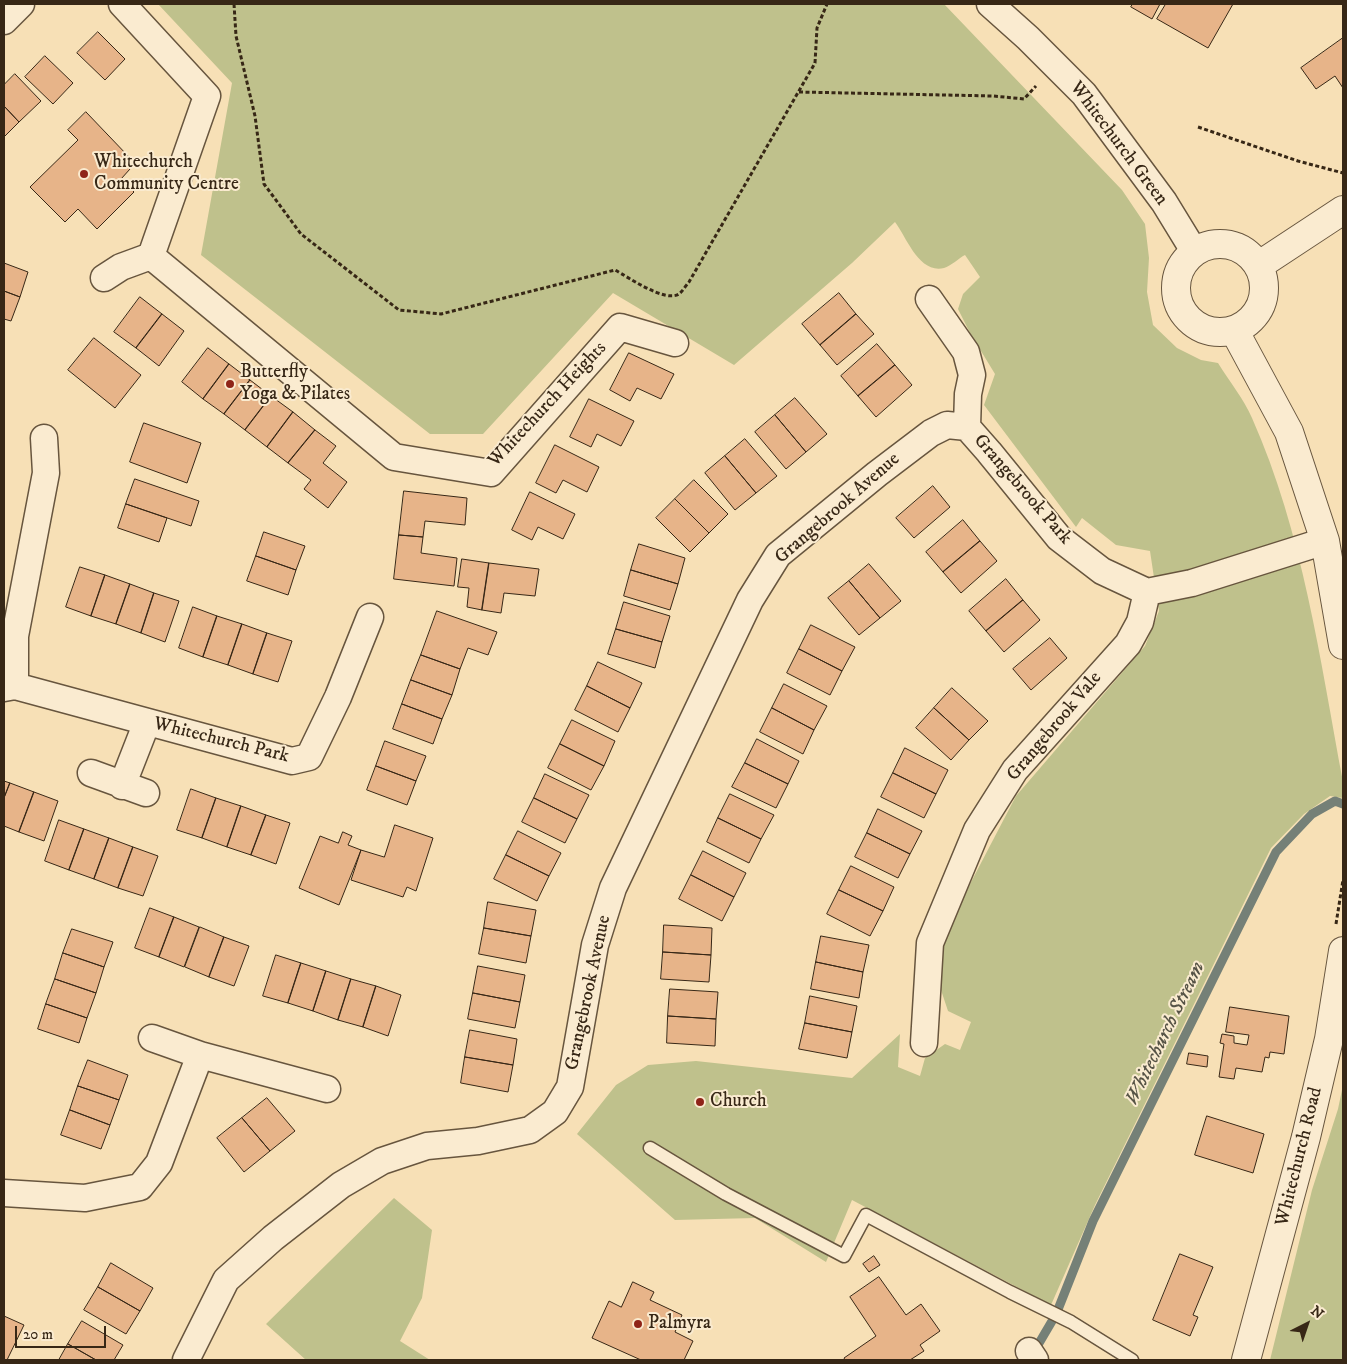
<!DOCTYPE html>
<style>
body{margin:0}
#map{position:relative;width:1347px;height:1364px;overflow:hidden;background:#f7e0b6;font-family:"IM FELL DW Pica",serif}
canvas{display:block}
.frame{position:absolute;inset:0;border:5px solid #372716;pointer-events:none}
.north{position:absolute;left:1282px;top:1299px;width:50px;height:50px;-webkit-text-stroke:4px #faebd0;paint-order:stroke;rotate:41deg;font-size:14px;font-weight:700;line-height:20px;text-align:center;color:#372716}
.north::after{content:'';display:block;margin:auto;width:18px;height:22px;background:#372716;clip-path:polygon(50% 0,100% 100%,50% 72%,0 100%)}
.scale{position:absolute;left:15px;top:1326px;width:91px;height:22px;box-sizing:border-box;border:2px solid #372716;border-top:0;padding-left:6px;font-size:15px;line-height:18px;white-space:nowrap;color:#372716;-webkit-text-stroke:4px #faebd0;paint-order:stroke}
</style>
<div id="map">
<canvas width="1347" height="1364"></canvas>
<div class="frame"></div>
<div class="north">N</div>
<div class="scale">20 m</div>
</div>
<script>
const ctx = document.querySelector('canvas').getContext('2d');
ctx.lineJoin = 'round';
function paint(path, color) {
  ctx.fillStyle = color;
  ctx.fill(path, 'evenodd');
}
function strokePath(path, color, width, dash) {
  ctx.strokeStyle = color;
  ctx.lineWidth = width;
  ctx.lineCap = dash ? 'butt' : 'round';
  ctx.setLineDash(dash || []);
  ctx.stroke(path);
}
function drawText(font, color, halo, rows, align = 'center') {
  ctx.font = font + ' "IM FELL DW Pica",serif';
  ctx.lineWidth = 4;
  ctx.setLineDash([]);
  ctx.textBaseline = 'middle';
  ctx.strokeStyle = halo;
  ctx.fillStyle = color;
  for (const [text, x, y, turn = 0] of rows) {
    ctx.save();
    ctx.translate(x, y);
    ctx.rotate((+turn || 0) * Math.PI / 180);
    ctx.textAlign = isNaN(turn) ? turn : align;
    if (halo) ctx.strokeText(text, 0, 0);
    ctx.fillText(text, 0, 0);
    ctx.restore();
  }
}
paint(new Path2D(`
 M158 4H944L1122 190 1145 224 1149 258 1147 292 1153 325 1177 348 1201 360 1218 363C1229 381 1244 399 1252 418 1303 533 1320 659 1343 782V798L1330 796 1304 814 1271 848 1095 1205 1051 1305 852 1200 826 1262 755 1218 675 1220 577 1134 616 1085 648 1065 696 1061 852 1078 900 1034 898 1067 920 1076 925 1058 945 1044 960 1050 971 1022 948 1011 939 984 946 930 1016 796 1145 646 1159 611 1150 551 1116 545 1082 518 1076 527 984 405 995 374 970 333 958 309 963 294 980 277 965 255C959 258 951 266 944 268 919 274 907 238 895 222L852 263 734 365 613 293 483 434H430L201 255 232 83Z
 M1343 1085V1360H1270L1312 1190 1338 1109Z
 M394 1198 432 1230 422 1298 400 1341 430 1360H306L266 1324Z`), '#bfc18c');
strokePath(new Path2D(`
 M1057 1312 1093 1221 1276 852 1312 814 1335 801 1343 804
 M1035 1350 1055 1316`), '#758077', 9);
const building = new Path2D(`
 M1133 4H1160L1152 19 1131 7Z
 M1166 4H1233L1208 48 1157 19Z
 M98 32 125 59 105 80 77 53Z
 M1343 38V88L1335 76 1316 89 1301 68Z
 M45 56 73 83 53 104 25 77Z
 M15 74 41 101 19 122 4 106V85Z
 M4 106 19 122 4 137Z
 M86 112 129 157 130 169 121 179 134 192 97 229 78 209 65 222 30 187 78 140 68 130Z
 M4 263 28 272 20 297 4 291Z
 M4 291 20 297 11 321 4 319Z
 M839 293 856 314 820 345 802 324Z
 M140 297 162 314 136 348 114 332Z
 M162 314 184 331 159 366 136 348Z
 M856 314 874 334 837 365 820 345Z
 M94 338 141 375 115 408 68 370Z
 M877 344 895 365 858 396 841 376Z
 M208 348 229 364 203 399 182 382Z
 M629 353 674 374 661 399 637 388 630 401 610 390Z
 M229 364 250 380 224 414 203 399Z
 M895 365 912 385 876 417 858 396Z
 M250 380 271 396 245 430 224 414Z
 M271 396 293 412 267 447 245 430Z
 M795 398 827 434 806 452 775 415Z
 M589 399 634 421 621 446 597 434 591 447 570 437Z
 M293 412 315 430 288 463 267 447Z
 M775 415 806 452 786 469 755 432Z
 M144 423 201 443 187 483 130 462Z
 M315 430 336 446 323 463 347 482 328 508 304 489 311 480 288 463Z
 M745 439 777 476 756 493 725 456Z
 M555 445 599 467 587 492 563 480 556 493 536 483Z
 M725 456 756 493 735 510 705 473Z
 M135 479 199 501 191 526 126 504Z
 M694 480 728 514 709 533 675 499Z
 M933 486 950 507 914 538 896 518Z
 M404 491 467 498 465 525 425 521 423 537 399 535Z
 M530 492 575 514 563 539 538 527 532 540 512 530Z
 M675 499 709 533 690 552 656 518Z
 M126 504 167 518 159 542 118 528Z
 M963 520 980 541 943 572 926 552Z
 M264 532 305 546 296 570 256 556Z
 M399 535 423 537 421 553 457 558 454 586 394 579Z
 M980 541 997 561 961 593 943 572Z
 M639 544 685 558 678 584 631 570Z
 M256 556 296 570 288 595 247 581Z
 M462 559 489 563 482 610 467 607 469 588 458 587Z
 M489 563 539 569 535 596 504 593 501 613 482 610Z
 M869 564 901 601 880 618 849 581Z
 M80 567 105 575 91 616 66 607Z
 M631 570 678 584 670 610 624 596Z
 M105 575 130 584 116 624 91 616Z
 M1006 579 1023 600 986 631 969 611Z
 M849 581 880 618 859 635 828 598Z
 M130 584 154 593 141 633 116 624Z
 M154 593 179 601 165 642 141 633Z
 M1023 600 1040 620 1004 652 986 631Z
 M624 602 670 616 662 642 616 629Z
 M193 607 217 616 203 657 179 648Z
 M437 611 497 632 488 655 468 648 460 669 421 655Z
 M217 616 242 624 228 665 203 657Z
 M242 624 267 633 253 674 228 665Z
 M811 625 855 647 842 671 799 649Z
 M616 629 662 642 655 668 608 654Z
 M267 633 292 641 278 682 253 674Z
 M1050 638 1067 658 1031 690 1013 669Z
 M799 649 842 671 830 695 787 673Z
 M421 655 460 669 452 695 411 680Z
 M598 662 642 683 630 708 587 686Z
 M411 680 452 695 442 719 402 704Z
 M784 684 827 706 814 730 772 708Z
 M587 686 630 708 618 732 575 710Z
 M952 688 988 721 969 740 934 708Z
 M402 704 442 719 433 744 393 729Z
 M772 708 814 730 803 754 760 732Z
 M934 708 969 740 951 760 916 728Z
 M572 720 615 741 604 766 560 744Z
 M757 739 799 761 788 784 745 763Z
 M385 741 426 756 416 781 376 766Z
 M560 744 604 766 591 790 548 768Z
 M905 748 948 770 936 794 893 773Z
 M745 763 788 784 776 808 732 787Z
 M376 766 416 781 407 805 367 790Z
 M893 773 936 794 924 818 881 797Z
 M545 774 589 795 577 819 534 798Z
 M4 781 10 783 4 798Z
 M10 783 34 792 19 832 4 826V798Z
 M191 789 216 798 202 838 177 830Z
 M34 792 58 801 44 841 19 832Z
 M730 794 774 815 761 839 718 818Z
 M216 798 241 806 227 847 202 838Z
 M534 798 577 819 565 843 522 822Z
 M241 806 266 815 251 855 227 847Z
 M878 809 922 831 910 854 867 833Z
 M266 815 290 823 276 864 251 855Z
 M718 818 761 839 749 863 707 842Z
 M59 820 84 829 69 870 45 861Z
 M395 825 433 838 416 891 407 887 403 897 351 880 361 850 384 857Z
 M84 829 109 838 94 879 69 870Z
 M518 831 561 853 549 876 506 855Z
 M343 832 352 836 348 845 361 850 339 905 299 888 320 836 338 843Z
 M867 833 910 854 898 878 855 857Z
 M109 838 133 847 118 888 94 879Z
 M133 847 158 856 143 896 118 888Z
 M703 851 746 873 734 897 691 875Z
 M506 855 549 876 537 901 494 879Z
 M851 866 894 887 883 911 839 890Z
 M691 875 734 897 722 921 679 899Z
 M839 890 883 911 870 936 827 914Z
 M488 902 536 910 531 936 484 928Z
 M150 908 174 917 159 957 135 948Z
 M174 917 199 927 184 967 159 957Z
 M664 925 712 928 711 955 663 952Z
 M200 927 224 937 209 977 185 967Z
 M484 928 531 936 526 963 479 954Z
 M72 929 113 942 104 967 63 953Z
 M821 936 869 945 863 972 816 962Z
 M224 937 249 946 234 986 209 977Z
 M663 952 711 955 709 982 661 979Z
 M63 953 104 967 96 993 55 979Z
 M276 955 301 963 288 1003 263 996Z
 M816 962 863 972 859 998 811 989Z
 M301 963 326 971 313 1011 288 1003Z
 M478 966 525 975 520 1002 473 993Z
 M326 971 351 979 338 1020 313 1011Z
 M55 979 96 993 87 1018 46 1004Z
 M351 979 376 986 363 1027 338 1020Z
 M376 986 401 995 388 1036 363 1027Z
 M670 989 718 992 716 1019 668 1016Z
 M473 993 520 1002 515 1028 468 1019Z
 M810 996 857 1006 852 1032 805 1023Z
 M46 1004 87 1018 79 1043 38 1029Z
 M1230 1007 1289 1016 1284 1054 1270 1052 1269 1058 1265 1057 1262 1072 1236 1068 1234 1079 1219 1077 1224 1044 1220 1043 1222 1034 1234 1036V1043L1247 1045 1249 1035 1226 1032Z
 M668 1016 716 1019 715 1046 667 1043Z
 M805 1023 852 1032 847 1058 799 1049Z
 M470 1030 517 1039 513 1065 465 1057Z
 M1189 1053 1208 1056 1207 1067 1187 1064Z
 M465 1057 513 1065 508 1092 461 1083Z
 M88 1060 128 1075 119 1100 78 1086Z
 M78 1086 119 1100 110 1125 70 1110Z
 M267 1098 295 1131 270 1151 242 1118Z
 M70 1110 110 1125 101 1149 61 1135Z
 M1207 1116 1264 1134 1253 1173 1195 1155Z
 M242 1118 270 1151 244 1172 217 1138Z
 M1180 1254 1213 1267 1193 1315 1198 1317 1190 1336 1153 1320Z
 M874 1256 880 1265 869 1272 863 1264Z
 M111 1263 153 1288 140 1311 98 1287Z
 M879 1277 906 1315 921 1304 940 1331 920 1345 924 1351 910 1360H845L844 1358 876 1336 850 1297Z
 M633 1282 654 1292 650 1300 682 1315 675 1332 693 1341 684 1360H641L592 1338 609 1301 621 1307Z
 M98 1287 140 1311 126 1334 84 1310Z
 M4 1316 24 1325 7 1360H4Z
 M82 1321 123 1345 114 1360H96L68 1344Z
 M68 1344 96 1360H59Z`);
paint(building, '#e7b489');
strokePath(building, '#372716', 1);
const service = new Path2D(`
 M650 1148 726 1194 844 1256 866 1215 1010 1292 1071 1322 1132 1360`);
const minor = new Path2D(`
 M122 4 207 96 151 256 394 457 491 473 620 327 675 343
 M990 4 1028 38 1084 94 1164 202 1194 251
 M4 21 21 4
 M104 278 121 267 151 256
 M929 299 966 352 972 375 968 394 967 427 989 452 1059 538 1102 571 1147 592
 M15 686V636L46 473 44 438
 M4 688 15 686 292 761 309 757 338 697 370 617
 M91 773 146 793
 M122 786 147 722
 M924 1043 930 943 977 830 1015 770 1128 644 1140 622 1147 592 1192 583 1325 541
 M200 1055 327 1089
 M4 1193 85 1198 140 1187 159 1163 200 1055 152 1038
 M1029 1351 1035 1360
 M186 1360 226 1280 273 1238 341 1185 382 1161 427 1146 478 1141 530 1130 555 1112 570 1087 595 945 613 888 750 600 778 555 877 474 931 433 947 425 967 427`);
const tertiary = new Path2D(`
 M1176 288a44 44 0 1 1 88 0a44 44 0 1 1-88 0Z
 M1258 266 1343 210
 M1234 330 1289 432 1325 541 1343 645
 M1246 1360 1306 1137 1329 1039 1343 951`);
strokePath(service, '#67553e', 15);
strokePath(minor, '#67553e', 29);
strokePath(tertiary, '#67553e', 30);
strokePath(new Path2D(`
 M234 4 236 36 255 116 264 184 301 234 399 310 441 314 615 270C628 277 665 303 679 294 683 291 686 285 689 282L815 63 817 28 827 4
 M799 92 993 96 1024 99 1036 86
 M1198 127 1298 161 1343 173
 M1336 924 1343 880`), '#372716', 3, [4, 2.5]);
strokePath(service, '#faebd0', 12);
strokePath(minor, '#faebd0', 26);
strokePath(tertiary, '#faebd0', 28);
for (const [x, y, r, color] of [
 [84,174,5,"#8f2418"],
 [230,384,5,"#8f2418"],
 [700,1102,5,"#8f2418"],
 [638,1324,5,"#8f2418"]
]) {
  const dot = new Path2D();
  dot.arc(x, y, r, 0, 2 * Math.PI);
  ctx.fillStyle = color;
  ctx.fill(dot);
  strokePath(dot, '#faebd0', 2);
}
drawText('19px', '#372716', '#faebd0', [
 ["Whitechurch Green",1118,144,53],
 ["Whitechurch Heights",548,405,-47],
 ["Grangebrook Park",1022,490,49],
 ["Grangebrook Avenue",838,509,-41],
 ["Grangebrook Vale",1055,727,-50],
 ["Whitechurch Park",221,741,14],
 ["Grangebrook Avenue",589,993,-78],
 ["Whitechurch Road",1300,1157,-76]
]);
drawText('19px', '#372716', '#faebd0', [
 ["Whitechurch",94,163],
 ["Community Centre",94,185],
 ["Butterfly",240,373],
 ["Yoga & Pilates",240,395],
 ["Church",710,1102],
 ["Palmyra",648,1324]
], 'left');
drawText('italic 20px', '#565346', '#faebd0', [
 ["Whitechurch Stream",1166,1034,-64]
]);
</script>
